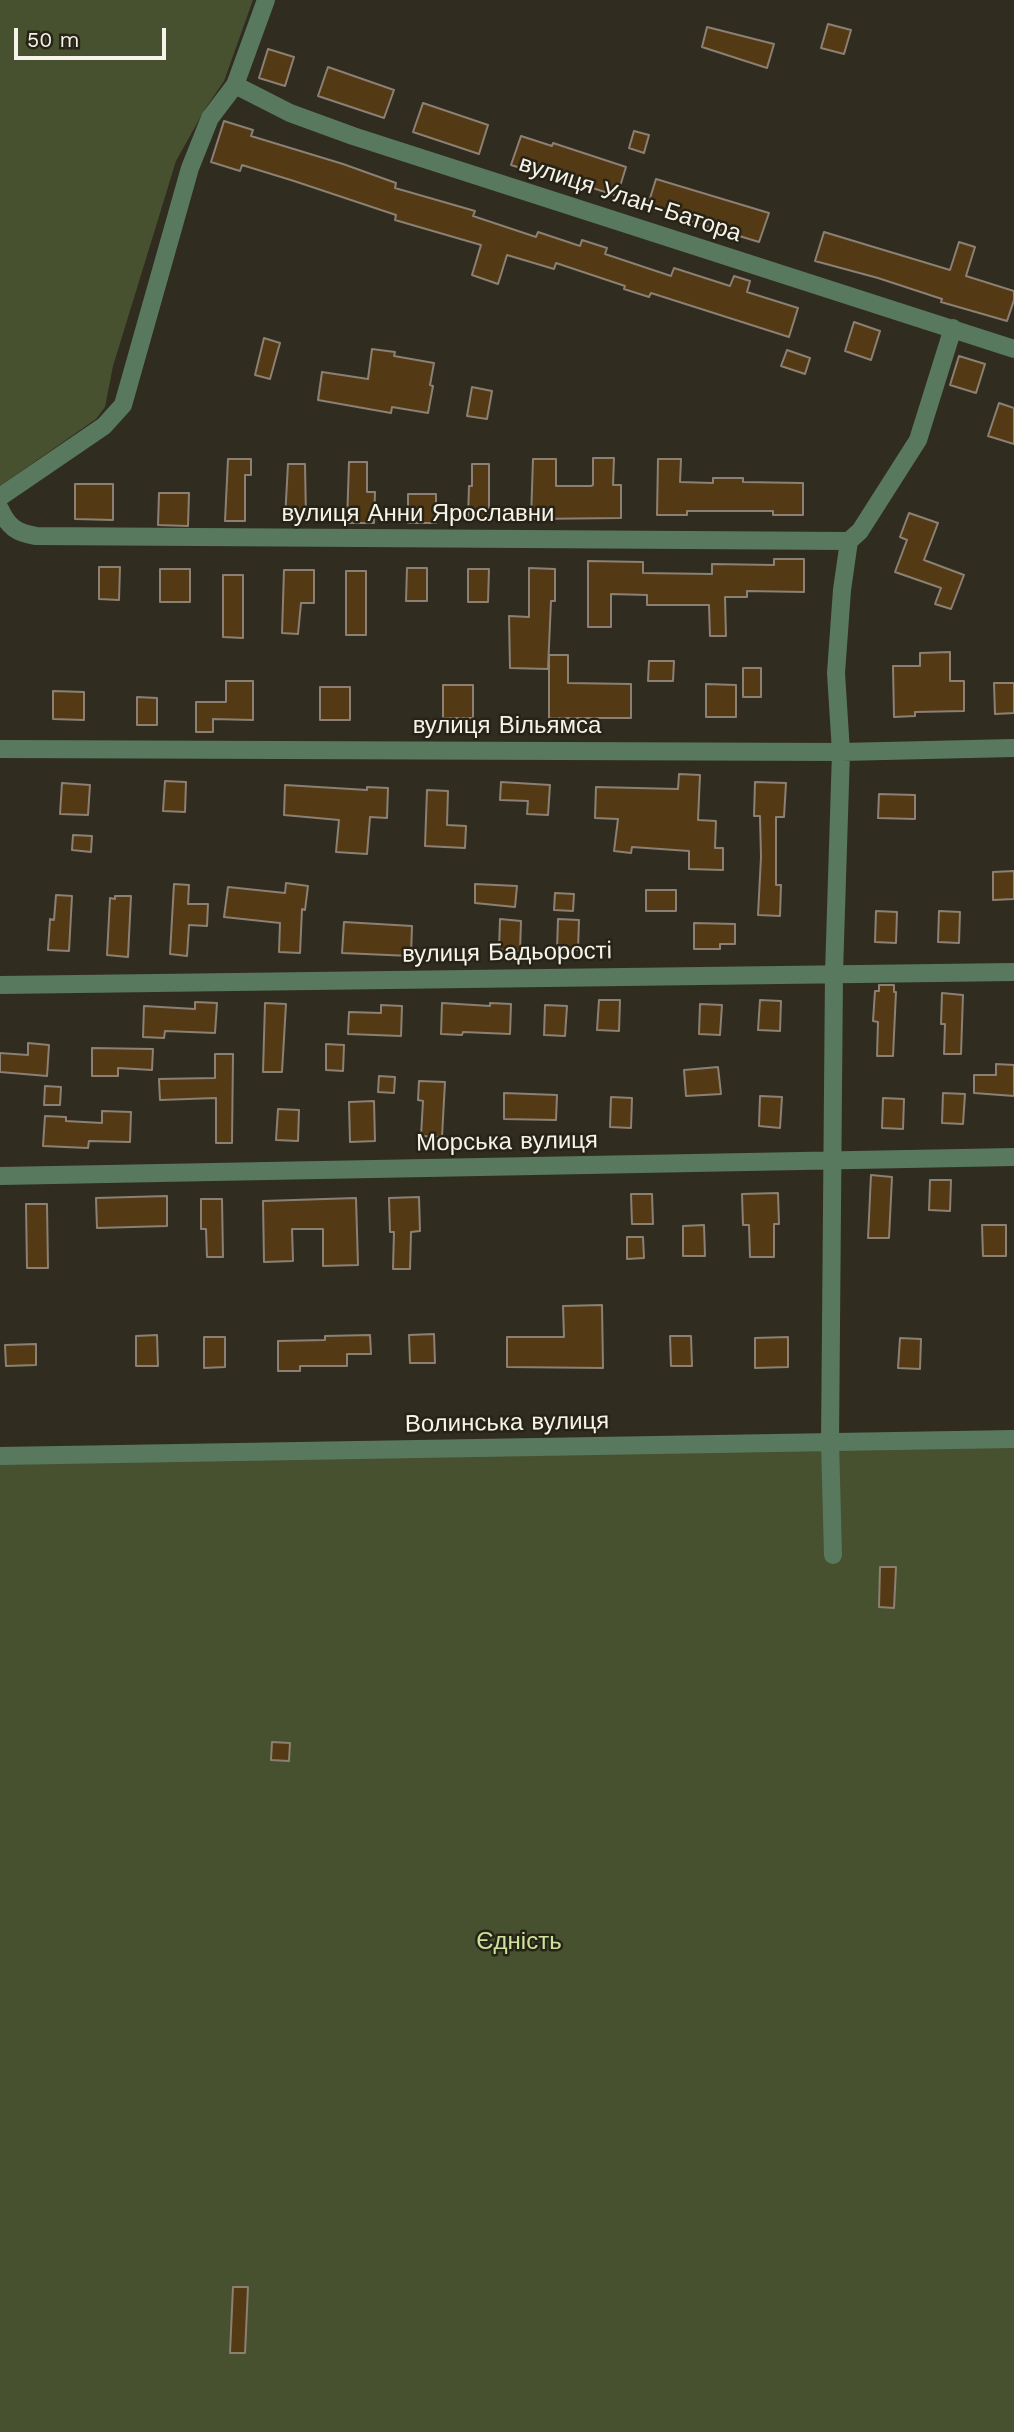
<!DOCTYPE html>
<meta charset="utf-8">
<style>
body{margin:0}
#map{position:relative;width:1014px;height:2432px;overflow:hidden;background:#302d20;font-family:"Work Sans",sans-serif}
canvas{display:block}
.scale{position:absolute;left:14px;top:28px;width:152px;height:32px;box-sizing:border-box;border:4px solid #f5f3ea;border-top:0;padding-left:9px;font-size:21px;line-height:24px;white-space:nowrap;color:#f5f3ea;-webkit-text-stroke:5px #272417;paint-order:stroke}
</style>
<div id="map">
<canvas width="1014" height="2432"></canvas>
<div class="scale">50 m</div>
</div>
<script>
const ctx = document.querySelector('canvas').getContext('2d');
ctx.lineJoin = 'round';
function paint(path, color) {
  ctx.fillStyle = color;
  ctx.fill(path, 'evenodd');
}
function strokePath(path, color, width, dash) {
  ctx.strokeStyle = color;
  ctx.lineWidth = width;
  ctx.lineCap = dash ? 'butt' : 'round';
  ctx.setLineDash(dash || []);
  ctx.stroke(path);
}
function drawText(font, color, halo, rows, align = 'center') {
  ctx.font = font + ' "Work Sans",sans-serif';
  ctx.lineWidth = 5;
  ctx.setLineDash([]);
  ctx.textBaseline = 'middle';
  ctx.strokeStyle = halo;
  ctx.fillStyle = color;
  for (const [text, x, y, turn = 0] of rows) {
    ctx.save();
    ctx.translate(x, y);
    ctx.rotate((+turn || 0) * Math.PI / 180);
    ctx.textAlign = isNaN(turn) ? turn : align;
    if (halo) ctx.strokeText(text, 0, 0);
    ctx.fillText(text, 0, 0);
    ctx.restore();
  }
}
paint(new Path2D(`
 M0 0H253L224 81 205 109 176 161 113 366 105 407 96 419 0 486Z
 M1014 1444V2432H0V1462Z`), '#475130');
const building = new Path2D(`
 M828 24 851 30 844 54 821 48Z
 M707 27 774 44 767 68 702 47Z
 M268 49 294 57 285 86 259 78Z
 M328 67 394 90 384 118 318 96Z
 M423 103 488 125 479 154 413 132Z
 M224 121 253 130 251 136 343 164 396 183 395 188 475 211 473 216 536 237 538 232 580 246 582 240 607 248 605 254 671 276 674 268 730 286 734 276 750 281 747 292 798 308 789 337 651 293 649 297 624 289 625 286 556 263 554 269 507 255 498 284 472 275 481 245 395 220 396 215 294 181 242 165 240 171 211 162Z
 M634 131 649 135 644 153 629 148Z
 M521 136 552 146 553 143 626 167 617 196 538 170 537 173 511 165Z
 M656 179 769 213 759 242 647 208Z
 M824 232 950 270 959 242 975 247 966 276 1014 291V300L1007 321 941 302 942 299 878 278 815 261Z
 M854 322 880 331 871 360 845 351Z
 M264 338 280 343 270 379 255 375Z
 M372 349 395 352 394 356 434 363 430 385 433 386 428 413 392 407 391 413 318 400 322 372 368 379Z
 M787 350 810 358 805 374 781 366Z
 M959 356 985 364 976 393 950 385Z
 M472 387 492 391 487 419 467 416Z
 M999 403 1014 408V444L988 436Z
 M593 458H614L613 485H621V518L531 519 533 459H556V486H591L593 485Z
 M228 459H251V475H245V521H225Z
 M658 459H681L680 482 713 483V478H743V482L803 483V515H773V511H687V515H657Z
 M349 462H367V492H375L374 523H347Z
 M288 464H305L306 519H285Z
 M472 464H489V519H468L469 486H472Z
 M75 484H113V520L75 519Z
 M159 493H189L188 526 158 525Z
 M408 494H436V523H408Z
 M909 513 938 523 924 560 964 575 951 609 935 604 941 588 895 572 907 540 900 537Z
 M774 559H804V592L747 591V597H725L726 636H710L709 605H647V595L611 594V627H588V561L643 562V573L712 574V564L774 565Z
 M99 567H120L119 600 99 599Z
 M407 568H427V601H406Z
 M529 568 555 569V601H551L548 669 510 668 509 616 529 617Z
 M160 569H190V602H160Z
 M468 569H489L488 602H468Z
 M284 570H314V603H301L298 634 282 633Z
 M346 571H366V635H346Z
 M223 575H243V638L223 637Z
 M950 652V681H964V711L915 712V716L894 717 893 666H920V653Z
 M549 655H568V683L631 684V718H549Z
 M649 661H674L673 681H648Z
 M743 668H761V697H743Z
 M226 681H253V720L213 719V732H196V702H226Z
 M994 683H1014V713L995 714Z
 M706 684 736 685V717H706Z
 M443 685H473V718H443Z
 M320 687H350V720H320Z
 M53 691 84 692V720L53 719Z
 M137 697 157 698V725H137Z
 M679 774 700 775 698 820 716 821 715 848H723V870L689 869V851L632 847 631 853 614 851 618 819 595 818 596 787 678 789Z
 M165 781 186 782 185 812 163 811Z
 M501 782 550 785 548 815 527 814 528 801 500 800Z
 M755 782 786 783 784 817H776V885H781L780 916 758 915 761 857 760 816H754Z
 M62 783 90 785 88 815 60 814Z
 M285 785 367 790V787L388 788 387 818 370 817 367 854 336 852 339 820 284 815Z
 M427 790 448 791 447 825 466 826 465 848 425 846Z
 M879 794 915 795V819L878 818Z
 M73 835 92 836 91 852 72 850Z
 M1014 871V899L993 900V872Z
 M286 883 308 886 305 910 302 909 300 953 279 952 280 923 224 917 228 887 285 893Z
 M174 884 189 885 188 904H208L207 926 189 925 187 956 170 954Z
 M475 884 517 886 515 907 475 903Z
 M646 890H676V911H646Z
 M555 893 574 894 573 911 554 910Z
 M56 895 72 896 69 951 48 950 50 919 54 920Z
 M115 896H131L128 957 107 955 110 898 115 899Z
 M876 911 897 912 896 943 875 942Z
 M939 911 960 912 959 943 938 942Z
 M500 919 521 921 520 951 499 950Z
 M558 919 579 920 578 950H557Z
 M344 922 412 926 411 956 342 953Z
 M694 923 735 924V944H720V949H694Z
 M879 985H894V992H896L893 1056H877L878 1022 873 1021 875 991H879Z
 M942 993 963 995 961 1054H944L945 1024H941Z
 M599 1000H620L619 1031 597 1030Z
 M760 1000 781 1001 780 1031 758 1030Z
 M195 1002 217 1003 215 1033 165 1031 164 1038 143 1037 144 1006 195 1009Z
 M265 1003 286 1004 282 1072H263Z
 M442 1003 490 1006V1003L511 1004 510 1034 463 1032 462 1035 441 1034Z
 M700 1004 722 1005 720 1035 699 1034Z
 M381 1005 402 1006 401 1036 348 1034 349 1012 381 1013Z
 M545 1005 567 1006 565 1036 544 1035Z
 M28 1043 49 1045 47 1076 0 1072V1053L28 1055Z
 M326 1044 344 1045 343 1071 326 1070Z
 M92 1048 153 1049 152 1070 118 1068V1076H92Z
 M215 1054H233L232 1143H216V1098L160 1100 159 1079 215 1078Z
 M996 1064 1014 1065V1096L974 1093V1075H996Z
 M718 1067 721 1094 686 1096 684 1070Z
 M379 1076 395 1077 394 1093 378 1092Z
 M419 1081 445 1082 442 1137 421 1136 423 1101 418 1100Z
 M45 1086 61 1087 60 1105H44Z
 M504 1093 557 1095 556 1120 504 1119Z
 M943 1093 965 1094 963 1124 942 1123Z
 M760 1096 782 1097 780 1128 759 1126Z
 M611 1097 632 1098 631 1128 610 1127Z
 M883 1098 904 1099 903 1129 882 1128Z
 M374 1101 375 1141 350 1142 349 1102Z
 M278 1109 299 1110 298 1141 276 1140Z
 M102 1111 131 1112 130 1142 89 1141 88 1148 43 1146 45 1116 66 1117V1121L102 1123Z
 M871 1175 892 1177 889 1238H868Z
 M930 1180H951L950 1211 929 1210Z
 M778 1193 779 1224H774V1257H750L749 1225H743L742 1194Z
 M631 1194H652L653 1224H632Z
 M167 1196V1226L97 1228 96 1198Z
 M419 1197 420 1231 411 1232 410 1269H393L394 1232H390L389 1198Z
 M356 1198 358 1265 323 1266V1229H292L293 1261 264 1262 263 1201Z
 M201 1199H222L223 1257H207L206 1229H201Z
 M26 1204H47L48 1268H27Z
 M704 1225 705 1256H683V1226Z
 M982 1225H1006V1256H983Z
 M627 1237H643L644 1258 627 1259Z
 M602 1305 603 1368 507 1367V1337H564L563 1306Z
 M434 1334 435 1363H410L409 1335Z
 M157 1335 158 1366H136V1336Z
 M370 1335 371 1354H347V1366H300V1371H278V1341L325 1340V1336Z
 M670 1336H691L692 1366H671Z
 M204 1337H225V1367L204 1368Z
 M788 1337V1367L755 1368V1338Z
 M900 1338 921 1339 920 1369 898 1368Z
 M36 1344V1365L6 1366 5 1345Z
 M880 1567H896L894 1608 879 1607Z
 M272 1742 290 1743 289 1761 271 1760Z
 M233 2287H248L245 2353H230Z`);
paint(building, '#543915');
strokePath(building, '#8b8073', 2);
strokePath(new Path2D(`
 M235 85 290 113 353 136 1014 349
 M0 497 104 426 123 405 190 168 210 118 235 85 266 0
 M0 509C8 527 17 533 36 536L849 541
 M0 749 841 752 1014 748
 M0 985 1014 972
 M0 1176 1014 1157
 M0 1456 1014 1439
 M833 1555 830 1442 834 973 841 752 836 673 842 590 849 541 860 531 918 440 953 328`), '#59795e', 18);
drawText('24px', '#f5f3ea', '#272417', [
 ["вулиця Улан-Батора",630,199,18],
 ["вулиця Анни Ярославни",418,514],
 ["вулиця Вільямса",507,726],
 ["вулиця Бадьорості",507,953,-1],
 ["Морська вулиця",507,1142,-1],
 ["Волинська вулиця",507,1423,-1]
]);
drawText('24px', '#cce29d', '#272417', [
 ["Єдність",519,1942]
]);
</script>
